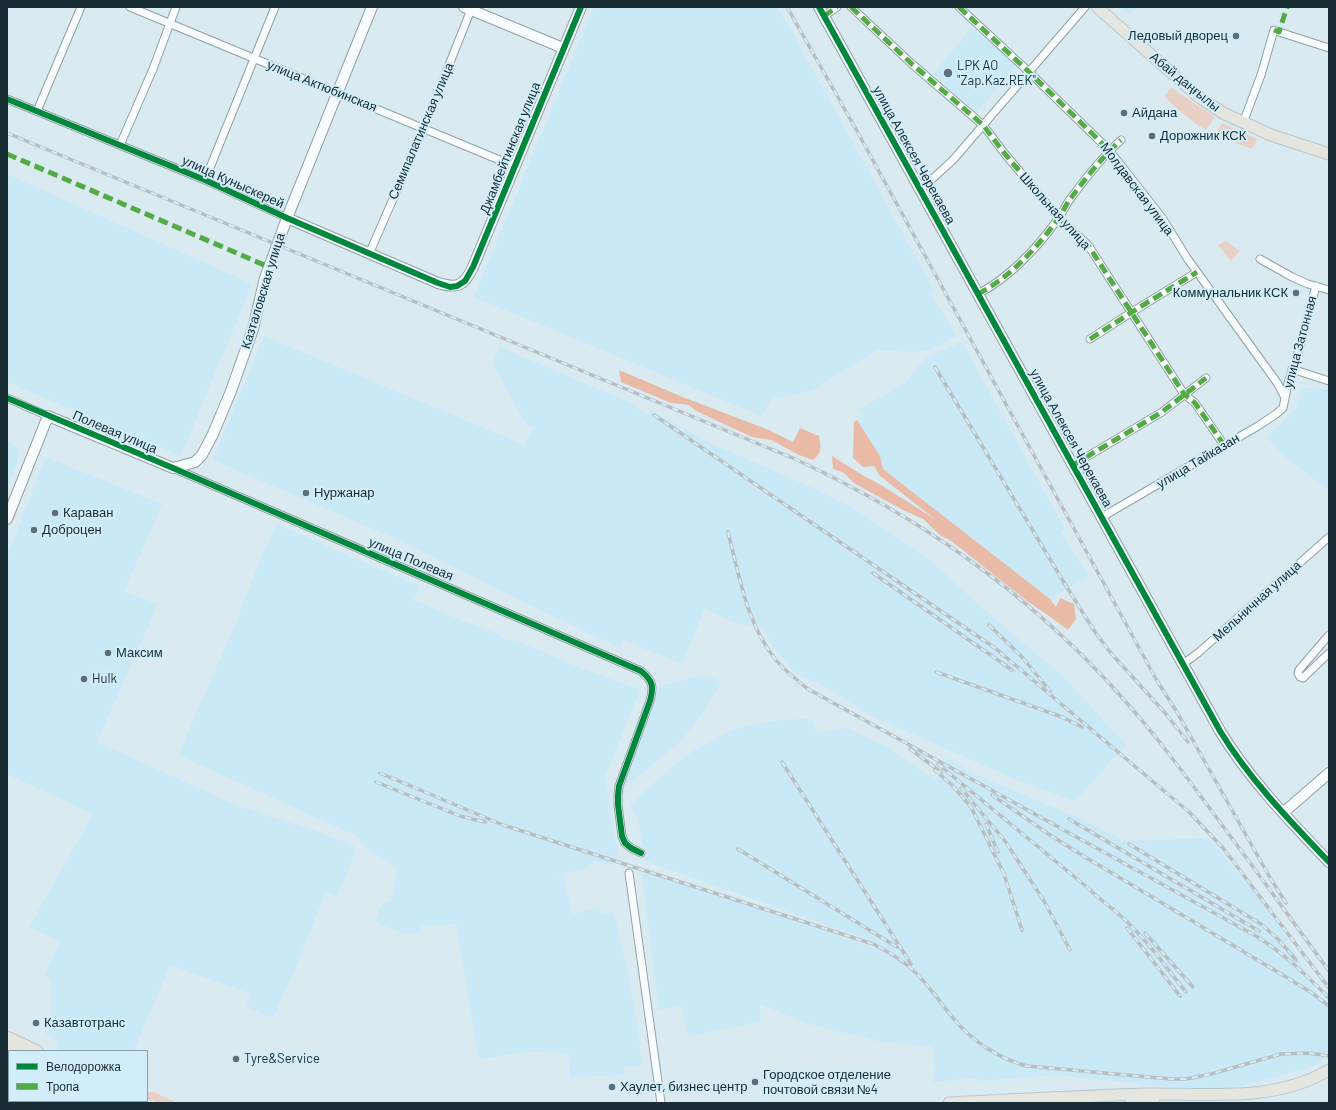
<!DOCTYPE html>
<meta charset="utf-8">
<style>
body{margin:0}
#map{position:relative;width:1336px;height:1110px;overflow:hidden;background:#daeaf1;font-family:Barlow,sans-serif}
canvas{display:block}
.frame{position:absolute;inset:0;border:8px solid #182c33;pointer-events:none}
.legend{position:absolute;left:8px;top:1050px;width:140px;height:52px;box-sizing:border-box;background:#d1eefa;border:1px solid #87a0aa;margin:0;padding:5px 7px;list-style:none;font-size:12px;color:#182c33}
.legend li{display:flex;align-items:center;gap:8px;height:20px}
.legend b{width:20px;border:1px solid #87a0aa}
</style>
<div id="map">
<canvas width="1336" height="1110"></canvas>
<div class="frame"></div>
<ul class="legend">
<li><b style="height:5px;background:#00873e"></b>Велодорожка</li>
<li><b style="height:5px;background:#52ab45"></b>Тропа</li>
</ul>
</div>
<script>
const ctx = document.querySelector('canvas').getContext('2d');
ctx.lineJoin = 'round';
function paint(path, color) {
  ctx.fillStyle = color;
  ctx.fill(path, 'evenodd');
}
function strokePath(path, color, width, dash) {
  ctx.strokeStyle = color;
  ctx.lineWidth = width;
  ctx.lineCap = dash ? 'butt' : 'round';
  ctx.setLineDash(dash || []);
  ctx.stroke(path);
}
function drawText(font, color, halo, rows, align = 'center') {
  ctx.font = font + ' Barlow,sans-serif';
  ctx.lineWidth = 4;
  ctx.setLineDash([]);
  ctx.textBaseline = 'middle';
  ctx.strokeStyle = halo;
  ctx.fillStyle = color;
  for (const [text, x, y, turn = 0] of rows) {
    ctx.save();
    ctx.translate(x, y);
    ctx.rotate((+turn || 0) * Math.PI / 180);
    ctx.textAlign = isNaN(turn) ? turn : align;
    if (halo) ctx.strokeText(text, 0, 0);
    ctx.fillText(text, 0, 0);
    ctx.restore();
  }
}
paint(new Path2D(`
 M594 7H778L934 290 931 294 957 336 930 350 912 352 877 350 813 390 772 399 761 416 474 297Z
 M1120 7H1137L1130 15Z
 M972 27 1016 66 977 112 933 74Z
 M7 174 252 284 181 456 7 382Z
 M264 336 525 445 533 427 526 424 492 363 500 347 631 403 648 415 652 410 703 440 802 483 852 507 931 561 978 604 1063 676 1126 745 1075 801 1019 781 865 713 831 690 795 673 772 645 763 628 732 622 705 608 682 664 624 640 621 647 594 636 396 539 213 460Z
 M962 342 1065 529 1060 532 1089 576 1050 599 882 469 880 456 857 420 863 416 858 410 905 383 925 358Z
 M1302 388 1327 389 1329 390V491L1280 453 1267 437 1296 409Z
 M7 442 17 446 19 458 7 488Z
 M46 457 162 504 124 592 158 604 97 742 236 805 316 831 353 845 355 853 337 896 326 892 297 965 273 1018 246 1007 251 994 170 965 134 1051H60L58 1050V1041L46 1034 51 1023V979L44 976 60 941 29 927 93 814 7 774V556Z
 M277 524 342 553 420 586 414 600 465 622 499 634 504 639 518 641 573 665 640 690 605 777 618 856 613 865 595 862 582 870 551 875 563 874 572 914 600 907 601 914 614 912 627 968 637 1022 642 1066 624 1067 625 1075 573 1077H570L568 1053 528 1052 479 1059 456 924 443 925H421L420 933H402L374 922 382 904 391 900 397 871 390 862 368 851 357 836 178 755 232 632 265 548Z
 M702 675 722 681 701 716 682 740 623 789 659 689 665 684H669Z
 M806 719 812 720 817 733 847 728 890 748 935 780 948 758 981 777 1081 819 1125 841 1209 838 1278 922 1323 1003 1329 1009V1056L1318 1064 1301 1070 1232 1089 1162 1086 1057 1075 977 1081 976 1078 933 1082 935 1065 933 1047 877 1041 859 1035 834 1031 803 1022 760 1004V1022L688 1036 681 1006 659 1010 642 872 781 915 876 949 875 942 645 861 638 819 630 805 675 764 693 751 730 731 762 723 782 720Z`), '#c9e9f7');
paint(new Path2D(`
 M1172 88 1215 117 1206 130C1190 121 1177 109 1164 96L1169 90Z
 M1222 123 1257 139 1252 149 1215 135Z
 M1226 241 1240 251 1231 261 1218 245Z
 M147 1092H153L178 1103H158L147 1098Z`), '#e9d0c6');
paint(new Path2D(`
 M619 370 685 398 769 430 793 442 800 428 819 436C821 447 822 453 813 460L799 455 771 440 752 437 696 411 689 405 671 403 621 382Z
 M857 420 880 456 883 469 1050 599 1056 607 1060 598 1074 604 1076 619 1068 630 1052 618 1027 601 950 540 941 536 923 519 903 510 854 483 844 473 833 469 832 456 864 476 881 485 935 519 880 476 874 466 863 467 853 458 854 422Z`), '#e9bba7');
const street = new Path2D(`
 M130 7 514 166
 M851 7 912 64 983 125 1005 154 1059 218 1088 245 1184 394 1195 403 1224 445
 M959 7 1029 72 1109 150 1163 219 1187 258 1278 384 1285 398
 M824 16 837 7
 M1279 32 1329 48
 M7 99 205 180 287 218
 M37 111 81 7
 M1243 123 1261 75 1274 30
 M120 145 153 69 176 7
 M205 180 275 7
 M919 187 931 180 953 160 1085 7
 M369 254 424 128 472 7
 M1260 259 1292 277 1308 284 1329 290
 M978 294C1010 277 1037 248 1058 219 1063 212 1066 204 1071 198 1085 179 1104 155 1121 140
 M1090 339 1132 312 1197 272
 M1292 369 1329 381
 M7 398 48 416
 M1073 465 1162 412 1206 378
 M173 468 641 671C653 681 654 686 650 701L619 786 618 795V805L622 836 625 843 631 848 641 853
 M1102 517 1258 426 1276 414 1283 408 1288 383 1299 350 1316 286
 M1329 635 1299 670 1298 673 1300 677 1303 678 1305 676 1329 653
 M1183 664 1198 653 1329 537
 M629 873 661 1103
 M7 1103 9 1098`);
const secondary = new Path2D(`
 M464 7 563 48
 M819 7 1220 731C1250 780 1290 821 1329 862
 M287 218 438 283C458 289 464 286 473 267L581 7
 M7 519 48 416 173 468 195 462 202 455 213 434 231 391 253 329 265 278 287 218 372 7
 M1283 813 1329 773`);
const primary = new Path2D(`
 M1097 7 1175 76 1199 97 1223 113 1271 135 1329 154
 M7 1037 37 1051
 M7 1047 15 1051
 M119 1101 123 1103
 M141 1101 145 1103
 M949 1103C1014 1100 1080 1096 1145 1094 1207 1093 1274 1103 1329 1070
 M1131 1103 1154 1102`);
strokePath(street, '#91a1a7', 9);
strokePath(secondary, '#91a1a7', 12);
strokePath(primary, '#bbc6c9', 13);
strokePath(street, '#f9fcfd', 7);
strokePath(secondary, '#f9fcfd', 10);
strokePath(primary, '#e4e6df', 11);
const rail = new Path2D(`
 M787 7 857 131 1156 679 1178 714 1269 876 1286 903
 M7 133 795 459C920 517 1027 592 1119 694 1156 735 1189 780 1222 825 1258 873 1293 922 1329 971
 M935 367 1063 581 1095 632 1110 652 1166 714 1188 742
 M654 415 995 648 1189 812 1223 848 1329 988
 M728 532C739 575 747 625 776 660 785 671 797 680 808 689L1256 936C1285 954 1305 974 1329 998
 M873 573 1012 670
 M989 625 1022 657 1050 691
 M936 672 1062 717 1082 727
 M910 749 941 772
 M782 762 911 964
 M938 764 1088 888C1102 902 1119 912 1132 927 1152 946 1168 970 1186 992
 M935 770 952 785 971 807 1005 876
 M380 773 503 825 873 944C889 952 903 960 916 973 930 987 941 1003 953 1018 972 1041 999 1059 1027 1066L1171 1079H1186L1211 1074 1281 1054 1309 1053 1329 1056
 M376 782 460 816 485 822
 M961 788 1005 841 1044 901 1070 950
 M992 795 1050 835 1080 854 1296 983 1312 993 1329 1006
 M1069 819 1259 931
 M986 824 998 852
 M1129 844 1261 924 1277 938 1296 960
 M738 849 897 947
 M1003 871 1022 930
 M1127 928 1180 996
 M1145 933 1193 987`);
strokePath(rail, '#b9bec0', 3.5);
strokePath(rail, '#d1eefa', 2, [6]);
strokePath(new Path2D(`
 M851 7 912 64 983 125 1005 154 1059 218 1088 245 1184 394 1195 403 1224 445
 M959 7 1029 72 1109 150
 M824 16 837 7
 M1274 30 1279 32 1287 7
 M7 154 269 267
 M978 294C1010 277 1037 248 1058 219 1063 212 1066 204 1071 198 1085 179 1104 155 1121 140
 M1090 339 1132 312 1197 272
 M1073 465 1162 412 1206 378`), '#52ab45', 5, [10, 5]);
strokePath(new Path2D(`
 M819 7 1220 731C1250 780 1290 821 1329 862
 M7 99 205 180 287 218 438 283 450 287 457 286 465 281 473 267 581 7
 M7 398 173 468 641 671C653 681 654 686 650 701L619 786 618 795V805L622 836 625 843 631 848 641 853`), '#00873e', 6);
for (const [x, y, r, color] of [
 [1236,36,4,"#5c6e76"],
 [948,73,5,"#5c6e76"],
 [1124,113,4,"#5c6e76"],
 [1152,136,4,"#5c6e76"],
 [1296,293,4,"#5c6e76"],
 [306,493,4,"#5c6e76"],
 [55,513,4,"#5c6e76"],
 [34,530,4,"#5c6e76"],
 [108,653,4,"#5c6e76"],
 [84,679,4,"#5c6e76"],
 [36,1023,4,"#5c6e76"],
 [236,1059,4,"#5c6e76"],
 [755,1082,4,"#5c6e76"],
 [612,1087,4,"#5c6e76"]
]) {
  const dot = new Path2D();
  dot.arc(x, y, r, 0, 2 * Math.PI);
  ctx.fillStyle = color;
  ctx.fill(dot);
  strokePath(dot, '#d1eefa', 1.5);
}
drawText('13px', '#182c33', '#d1eefa', [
 ["Ледовый дворец",1228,36,"right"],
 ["LPK AO",957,66],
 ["\"Zap.Kaz.REK\"",957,81],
 ["Айдана",1132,113],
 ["Дорожник КСК",1160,136],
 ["Коммунальник КСК",1288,293,"right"],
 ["Нуржанар",314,493],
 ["Караван",63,513],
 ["Доброцен",42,530],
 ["Максим",116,653],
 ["Hulk",92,679],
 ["Казавтотранс",44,1023],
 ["Tyre&Service",244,1059],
 ["Городское отделение",763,1075],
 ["почтовой связи №4",763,1090],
 ["Хаулет, бизнес центр",620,1087]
], 'left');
drawText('13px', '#182c33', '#d1eefa', [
 ["Абай даңғылы",1185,82,39],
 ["улица Актюбинская",322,86,22],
 ["Семипалатинская улица",421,131,-67],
 ["Джамбейтинская улица",510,148,-68],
 ["улица Алексея Черекаева",914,155,61],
 ["улица Куныскерей",233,182,24],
 ["Молдавская улица",1137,189,53],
 ["Школьная улица",1055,211,48],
 ["Казталовская улица",263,291,-73],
 ["улица Затонная",1300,342,-75],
 ["Полевая улица",115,432,23],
 ["улица Алексея Черекаева",1071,438,61],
 ["улица Тайказан",1198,461,-31],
 ["улица Полевая",411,559,23],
 ["Мельничная улица",1257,601,-42]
]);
</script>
